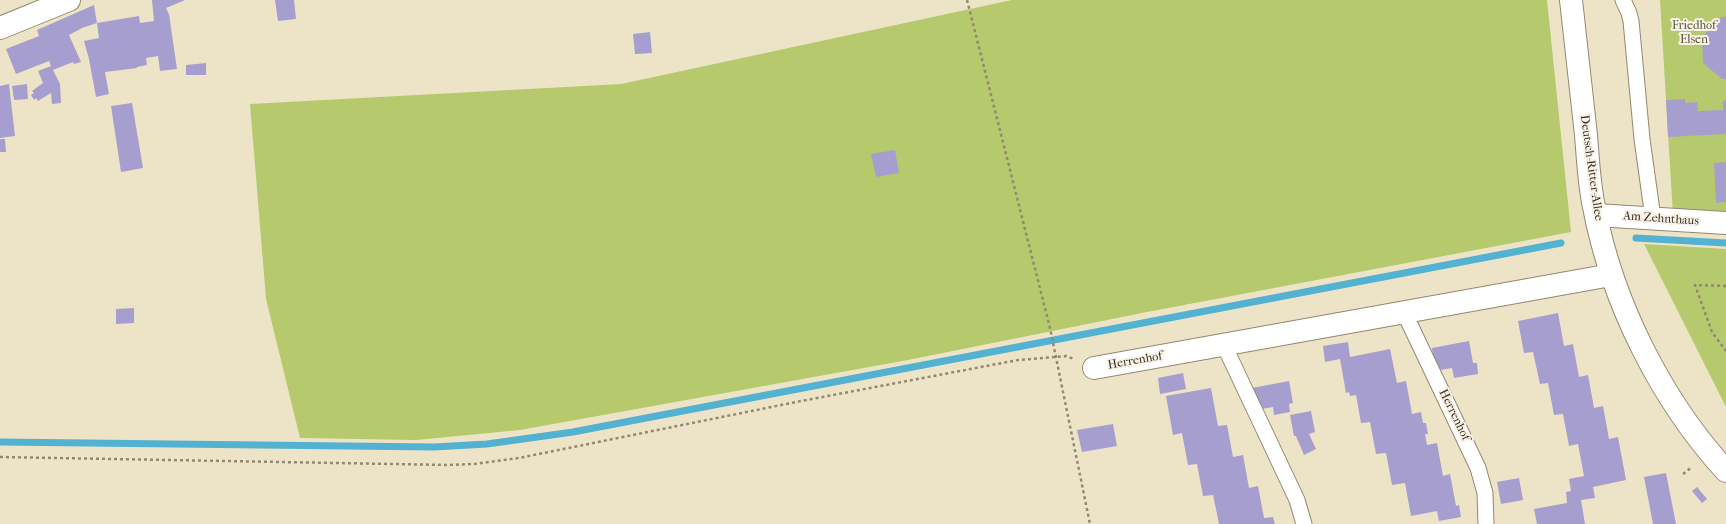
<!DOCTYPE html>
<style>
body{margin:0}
canvas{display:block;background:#ede4c7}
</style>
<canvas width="1726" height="524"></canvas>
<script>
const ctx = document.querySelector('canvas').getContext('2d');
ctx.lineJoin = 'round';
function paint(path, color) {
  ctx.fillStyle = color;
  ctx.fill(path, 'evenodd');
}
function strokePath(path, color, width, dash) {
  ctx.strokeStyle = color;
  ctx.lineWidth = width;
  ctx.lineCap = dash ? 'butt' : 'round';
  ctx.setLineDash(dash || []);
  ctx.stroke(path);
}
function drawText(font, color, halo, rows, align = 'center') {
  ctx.font = font + ' "IM FELL French Canon",serif';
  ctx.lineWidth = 4;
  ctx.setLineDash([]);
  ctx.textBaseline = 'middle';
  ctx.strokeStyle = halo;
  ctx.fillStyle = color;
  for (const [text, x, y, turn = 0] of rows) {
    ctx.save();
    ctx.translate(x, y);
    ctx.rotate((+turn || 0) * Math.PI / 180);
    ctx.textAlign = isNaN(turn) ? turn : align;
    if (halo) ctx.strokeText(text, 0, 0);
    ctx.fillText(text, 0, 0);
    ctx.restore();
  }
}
paint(new Path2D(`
 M1012 0H1547L1571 232 1147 312 908 360 520 430 416 440 300 438 266 299 250 104 621 84Z
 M1660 0H1726V218L1673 215Z
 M1644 244 1726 249V407Z`), '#b6ca6d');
strokePath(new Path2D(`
 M1636 238 1726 243
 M0 442 434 447 487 444 573 432 1561 243`), '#53b1d1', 7);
paint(new Path2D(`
 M152 0H185L166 8 169 14 177 69 160 71 158 56 146 58 147 65 137 67V68L105 72 109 94 96 97 89 59 84 41 99 38 97 23 139 16 140 23 154 21Z
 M275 0H294L296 19 278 21Z
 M94 5 97 23 82 28 69 35 81 62 74 64 73 62 53 70 60 84 61 103 52 104 51 93 38 101 36 98 34 100 31 95 34 93 32 91 43 83 38 71 51 66 49 61 16 74 6 49 39 36 37 30Z
 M1721 17H1726V79H1722L1703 63 1702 37Z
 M650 32 652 53 635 54 633 34Z
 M206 63V75H186V65Z
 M9 84 15 136 0 138V86Z
 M27 84 28 99 14 100 12 86Z
 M1685 99V103L1697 102 1698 111 1723 110V101L1726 100V134L1668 137 1666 100Z
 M132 103 143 168 121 172 111 106Z
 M0 139H5L6 152H0Z
 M895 150 899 173 876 177 871 154Z
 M1726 162V202L1716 203 1714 163Z
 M134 308V323L116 324V309Z
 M1558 313 1564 346 1573 344 1579 377 1588 375 1594 408 1603 406 1609 439 1618 437 1626 480 1593 487 1595 498 1581 500 1585 524H1537L1534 509 1567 503 1566 492 1571 491 1569 479 1584 476 1578 444 1569 446 1563 414 1554 415 1548 383 1540 384 1533 352 1524 353 1518 321Z
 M1469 341 1473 363H1477L1478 374 1454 378 1452 368 1440 370 1433 356 1432 348Z
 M1348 342 1350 357 1390 349 1397 383 1406 381 1412 414 1421 412 1423 423H1426L1428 434H1425L1427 445 1437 443 1443 476 1450 474 1456 506 1459 505 1461 517 1439 521 1437 511 1411 516 1405 483 1392 485 1386 453 1376 454 1370 422 1361 423 1356 395 1350 396 1349 392 1346 393 1340 359 1325 362 1323 346Z
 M1183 373 1186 389 1160 394 1158 378Z
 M1289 381 1293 403 1289 404 1290 412 1274 415 1273 407 1261 409 1252 388Z
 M1211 388 1218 426 1227 425 1233 457 1243 455 1249 488 1258 486 1264 518 1273 517 1275 524H1219L1213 495 1203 496 1197 464 1188 465 1182 433 1173 435 1166 396Z
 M1311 411 1315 432 1309 434 1316 449 1304 455 1296 436H1294L1290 415Z
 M1113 424 1117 446 1082 452 1077 430Z
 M1666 473 1676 524H1653L1644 477Z
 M1519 478 1523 500 1501 504 1497 482Z
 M1697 487 1707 499 1702 503 1692 491Z`), '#a69ecf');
const service = new Path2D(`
 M1623 0 1629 13 1631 21 1642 139 1653 218
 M1404 312 1478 468 1485 493 1486 524
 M1224 345 1297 500 1304 524`);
const minor = new Path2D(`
 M0 28 69 0
 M1596 215 1726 223
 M1094 368 1611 275`);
const tertiary = new Path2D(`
 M1571 0C1576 45 1581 90 1586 135 1588 159 1589 184 1594 207 1612 302 1661 400 1726 471`);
strokePath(service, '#948772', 17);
strokePath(minor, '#948772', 24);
strokePath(tertiary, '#948772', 24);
strokePath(new Path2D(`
 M967 0 1050 328 1090 524
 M1726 286 1695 285 1712 332 1726 351
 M0 457 448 465 474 464 519 458 796 402 1018 360 1066 356 1074 359
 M1683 474 1692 467`), '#948772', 2.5, [3, 3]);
strokePath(service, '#fff', 15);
strokePath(minor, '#fff', 22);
strokePath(tertiary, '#fff', 22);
drawText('12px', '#5a5232', '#f7f3e8', [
 ["Friedhof",1694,26],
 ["Elsen",1694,40]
]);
drawText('12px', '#3b2a1e', '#f7f3e8', [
 ["Deutsch-Ritter-Allee",1591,168,82],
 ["Am Zehnthaus",1661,219,4],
 ["Herrenhof",1135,361,-10],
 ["Herrenhof",1454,415,64]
]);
</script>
